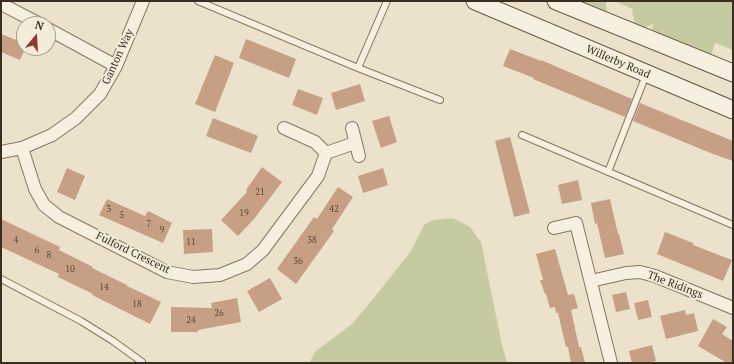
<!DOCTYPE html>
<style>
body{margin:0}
#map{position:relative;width:734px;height:364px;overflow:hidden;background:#ece2cc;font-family:"PT Serif",serif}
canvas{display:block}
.frame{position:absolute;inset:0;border:2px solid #3a2e23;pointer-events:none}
.north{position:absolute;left:16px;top:16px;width:40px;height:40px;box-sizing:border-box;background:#f4ecdb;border:1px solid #aaa091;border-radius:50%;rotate:18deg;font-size:11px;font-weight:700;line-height:16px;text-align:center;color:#3a2e23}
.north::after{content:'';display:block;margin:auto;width:14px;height:18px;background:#923638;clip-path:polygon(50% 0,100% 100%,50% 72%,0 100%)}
</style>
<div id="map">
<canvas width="734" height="364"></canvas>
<div class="frame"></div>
<div class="north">N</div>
</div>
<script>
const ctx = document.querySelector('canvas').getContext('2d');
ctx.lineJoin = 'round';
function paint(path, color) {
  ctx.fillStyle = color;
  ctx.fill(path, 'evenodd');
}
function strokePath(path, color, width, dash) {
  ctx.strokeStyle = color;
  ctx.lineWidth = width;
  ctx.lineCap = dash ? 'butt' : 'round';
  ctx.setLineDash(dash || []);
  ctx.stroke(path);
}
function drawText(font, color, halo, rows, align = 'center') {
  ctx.font = font + ' "PT Serif",serif';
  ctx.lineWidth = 4;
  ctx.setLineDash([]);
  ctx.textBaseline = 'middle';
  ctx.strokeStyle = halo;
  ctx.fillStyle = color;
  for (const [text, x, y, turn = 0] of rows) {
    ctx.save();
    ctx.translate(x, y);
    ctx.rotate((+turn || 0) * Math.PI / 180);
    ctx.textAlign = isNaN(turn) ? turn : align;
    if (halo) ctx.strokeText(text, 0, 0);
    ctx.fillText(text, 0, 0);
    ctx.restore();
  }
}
paint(new Path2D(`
 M574 1H606L607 15Z
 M614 1H733V50L715 43 711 56 652 30 653 24 644 28 635 24 632 11 633 9Z
 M453 218 470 227 481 242 502 345 507 363H309L316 351 352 324 373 299 411 251 424 225 433 220Z`), '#c6caa0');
paint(new Path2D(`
 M1 34 24 43V51L20 60 1 52Z
 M246 39 296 59 289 78 239 58Z
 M510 49 541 61V60L632 99 625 117 533 79 534 78 503 66Z
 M215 55 234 63 215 112 195 104Z
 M360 84 365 101 336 110 331 93Z
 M298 89 323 98 317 115 292 105Z
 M640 103 733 141V161L713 154 633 121Z
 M389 116 397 142 381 148 372 121Z
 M213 118 258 136 251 153 206 136Z
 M510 137 530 213 514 217 495 141Z
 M262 167 282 182 254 219 238 236 221 220 247 192 246 190Z
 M67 168 85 176 75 200 57 192Z
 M383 168 388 185 363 193 358 176Z
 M578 180 582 200 562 204 558 185Z
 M338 187 353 197 332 229 334 231 296 284 277 269 314 217 317 219Z
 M107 199 145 216 148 211 172 223 163 243 99 215Z
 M610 199 618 234H619L624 254 605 258 597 223 595 224 591 203Z
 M1 219 60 247 59 250 93 267 92 268 127 285V286L161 302 150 324 92 295 93 294 58 277 59 274 1 247Z
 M212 229 213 252 184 254 183 230Z
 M665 232 693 243V245L732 260 723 281 657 254Z
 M555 249 568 295 574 294 578 308 571 310 579 347H581L585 363H571L568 347H566L558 313H556L555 307 550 308 546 294H545L540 280H543L536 254Z
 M270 278 282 299 259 312 247 291Z
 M626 292 630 309 616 312 612 295Z
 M237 298 241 322 198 330V332H171V307L212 308 211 303Z
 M648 300 652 317 638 320 634 303Z
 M685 310 686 315 694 313 698 331 666 339 660 316Z
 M713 319 727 327 722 334 733 341V363H727L698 346Z
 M652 345 656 361 649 363H632L629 351Z`), '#c69f85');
const lane = new Path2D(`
 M198 1 358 68 440 100
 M358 68 387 1
 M522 135 733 225
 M608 172 646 75
 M1 279 81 321 113 341 142 362`);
const street = new Path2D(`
 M1 4 40 24
 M48 29 116 66
 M352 128 359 156
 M22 148 35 189 44 205 59 217 167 272 193 277 220 275 247 264 263 250 318 176 326 153 315 142 284 128
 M1 152 22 148 52 135 76 118 100 94 116 66 143 1
 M326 153 355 143
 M554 228 576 223 611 363
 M591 281 626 273 640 272 655 276 733 308`);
const secondary = new Path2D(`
 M475 1 733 110
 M556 1 733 73`);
strokePath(lane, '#887561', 8);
strokePath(street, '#887561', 14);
strokePath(secondary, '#6a5644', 19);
strokePath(lane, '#f7efdf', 6);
strokePath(street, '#f7efdf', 12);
strokePath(secondary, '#f7efdf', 17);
drawText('9px', '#5d4a3c', null, [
 ["21",260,192],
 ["3",109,209],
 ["42",334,209],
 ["19",244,213],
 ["5",122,215],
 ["7",149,224],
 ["9",162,230],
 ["4",16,240],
 ["38",312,240],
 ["11",191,242],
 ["6",37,250],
 ["8",49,255],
 ["36",298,261],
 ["10",70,269],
 ["14",104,287],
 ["18",137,304],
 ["26",219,313],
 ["24",191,320]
]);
drawText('11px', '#3a2e23', '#f4ecdb', [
 ["Ganton Way",118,57,-65],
 ["Willerby Road",618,62,23],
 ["Fulford Crescent",133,253,26],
 ["The Ridings",675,285,21]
]);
</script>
